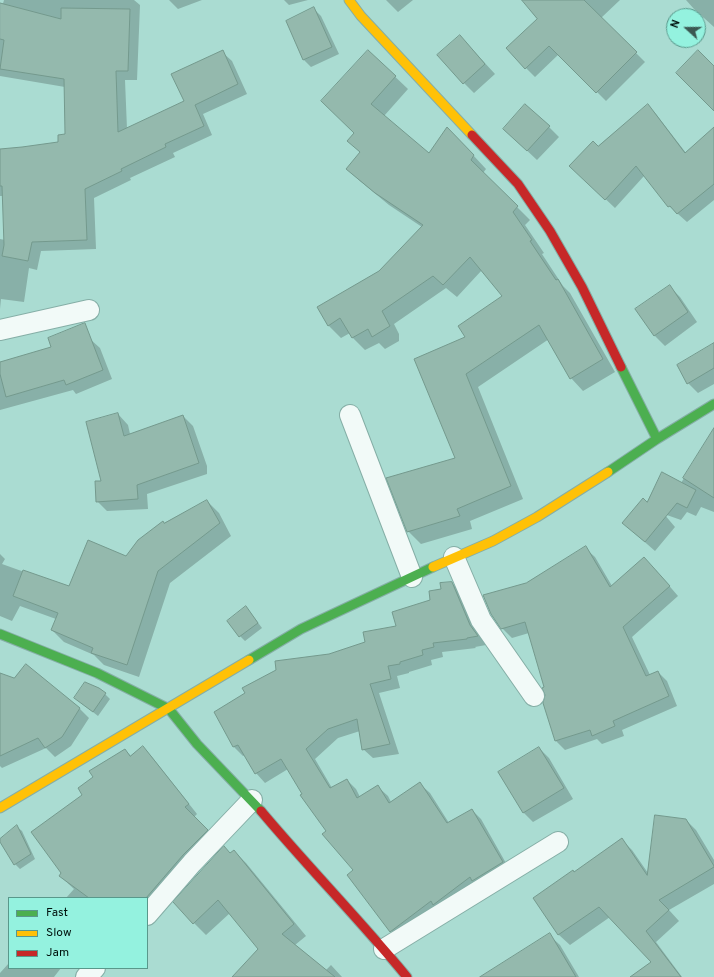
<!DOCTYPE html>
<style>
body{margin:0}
#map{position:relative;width:714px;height:977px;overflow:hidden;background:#aadcd2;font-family:Overpass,sans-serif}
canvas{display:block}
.legend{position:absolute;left:8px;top:897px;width:140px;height:72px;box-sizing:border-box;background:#94f2df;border:1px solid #59988b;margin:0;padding:5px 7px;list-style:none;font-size:12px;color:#00110d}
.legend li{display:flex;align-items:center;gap:8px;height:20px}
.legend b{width:20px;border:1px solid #59988b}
.north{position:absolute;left:666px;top:8px;width:40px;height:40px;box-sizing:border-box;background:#94f2df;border:1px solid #59988b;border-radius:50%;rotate:291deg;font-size:11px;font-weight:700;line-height:16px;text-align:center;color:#00110d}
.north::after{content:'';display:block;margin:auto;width:14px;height:18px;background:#3b5852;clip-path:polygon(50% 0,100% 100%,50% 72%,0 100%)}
</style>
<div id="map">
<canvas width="714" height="977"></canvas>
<ul class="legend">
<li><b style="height:5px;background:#4caf50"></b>Fast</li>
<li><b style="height:5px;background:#ffc107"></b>Slow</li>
<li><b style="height:5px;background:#c62828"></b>Jam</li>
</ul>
<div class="north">N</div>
</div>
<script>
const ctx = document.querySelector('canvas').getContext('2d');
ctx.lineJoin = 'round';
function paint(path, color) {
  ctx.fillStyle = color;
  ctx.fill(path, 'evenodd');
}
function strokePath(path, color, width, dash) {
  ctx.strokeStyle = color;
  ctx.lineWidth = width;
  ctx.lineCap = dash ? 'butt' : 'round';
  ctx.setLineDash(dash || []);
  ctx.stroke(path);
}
paint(new Path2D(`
 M4 0H134L140 5 137 80H125L127 129 185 102 222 52 232 61 247 94 203 114 212 135 173 153 175 157 130 178 131 180 94 198 96 249 41 251 37 270 29 268 24 302 1 299 0 309V239L5 240 3 196H0V150L104 144 65 87 0 76V14Z
 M169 0H202L178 9Z
 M284 0H308L289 5Z
 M386 0H413L398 12Z
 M523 0H620L601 18 645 62 606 101 559 54 535 77 526 68 538 19Z
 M686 0H714V27L694 9Z
 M314 9 321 16 339 54 311 67 304 60 287 21Z
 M460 36 495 74 474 93 464 83Z
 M368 51 408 89 384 116 430 155 460 141 486 169 483 173 530 220 525 225 544 253 542 254 563 286 570 293 615 372 583 391 571 378 549 339 478 387 523 499 470 521 472 529 421 544 408 531 456 459 467 337 504 296 482 270 457 297 446 288 394 324 399 334V341L385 349 379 343 365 350 353 338 350 333 341 338 328 325 422 227 389 205 360 181 347 169 361 153 349 141 355 133Z
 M648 105 656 114 686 153 714 141V200L687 222 669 206 644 176 615 208 580 175 598 147Z
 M549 127 559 137 537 160 504 129Z
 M670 287 680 297 697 322 665 346 655 336 637 310Z
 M90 339 100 348 112 379 76 394 73 390 0 410V362Z
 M714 344V384L698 393 688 383Z
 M118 414 128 425 130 434 183 416 193 426 207 466V474L147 494 148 509 107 511 97 501Z
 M710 436 714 439V512L701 507 696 516 687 512 681 520 664 514 675 527 655 551 623 523 648 504 681 483Z
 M207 501 219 513 231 536 170 583 139 677 104 665 94 655 64 642 52 630 56 619 20 606 12 621 0 616V554L5 559 2 564 69 588 127 557Z
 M585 548 595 557 612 586 653 567 678 596 632 637 650 675 658 672 667 681 677 706 622 730 624 736 602 744 597 739 565 750 556 741 545 688 529 633 512 638 502 628 526 584Z
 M452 583 461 592 480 635 486 645 475 647 476 648 442 652 443 657 431 660 432 665 409 672V673L397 676 400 688 379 693 399 754 373 758 363 749 360 731 338 738 315 759 332 788 347 780 356 789 360 797 378 787 388 796 391 802 420 784 430 793 449 823 472 810 481 819 511 872 400 940 391 931 355 870 327 831 288 769 265 783 256 773 245 755 243 756 234 747 216 713 330 655 367 643 397 626 431 601 442 589Z
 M250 612 262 628 245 641 240 636Z
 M26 665 80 709 89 718 71 746 55 757 46 748 2 768 0 766V674L14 679Z
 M105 694 110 699 98 716 75 698Z
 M143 747 152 757 197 814 194 817 216 840 147 917V898H66L74 889 60 876 62 873 84 795 125 750 132 757Z
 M539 748 549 758 573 799 533 822 523 812Z
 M686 820 696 830 714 860V884L669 910 679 921 656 942 682 977H632L652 962 610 917 570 945 559 935 534 899 574 873 621 839 632 850 648 873Z
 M17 827 22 831 35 859 20 869 15 864Z
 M234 851 246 863 306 936 295 945 325 971 331 965 342 977H233L260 949 230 913 206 935 194 923 230 854Z
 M549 935 560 945 579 977H500Z
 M9 963V968H61L54 977H0V973Z`), '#0003');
const building = new Path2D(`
 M522 0H584L637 52 596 93 549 46 525 69 506 48 537 19Z
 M0 3 61 19V8L130 9 128 71H116L118 132 184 101 171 74 223 50 238 84 195 105 204 126 165 144 166 147 121 169 122 171 85 189 87 240 32 242 28 261 2 256 4 245 2 186H0V149L22 147 58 142V135L65 134 64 79 0 69 4 40 0 39Z
 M314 7 332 47 303 60 286 21Z
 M460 35 485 64 463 84 437 55Z
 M368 50 396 76 371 104 429 153 447 127 474 155 471 160 518 206 513 212 532 240 530 241 556 280 558 279 603 359 570 379 539 325 466 374 511 486 457 509 460 516 407 532 386 478 455 458 414 359 465 337 458 326 502 296 470 257 443 285 433 276 382 311 390 326 372 337 368 329 352 338 340 318 328 326 317 307 379 271 423 225 375 193 346 169 360 152 347 141 354 133 321 101Z
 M698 50 714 66V111L676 73Z
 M525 104 550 126 527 151 503 129Z
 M648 104 685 153 714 127V184L677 214 670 206 668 207 636 166 605 200 569 166 593 141 598 146Z
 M670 285 688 312 654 336 635 309Z
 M85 323 103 370 66 385 64 380 6 397 0 374V362L51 347 48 338Z
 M714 343V368L687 384 677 365Z
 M118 413 124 436 183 415 199 463 137 485 138 499 96 502 95 481H101L86 422Z
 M714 428V498L683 478Z
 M662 472 696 490 687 508 677 503 645 542 622 523 643 498 647 502Z
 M207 500 220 523 158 571 127 665 91 653 93 648 51 630 58 613 13 596 23 570 69 586 88 540 126 556 138 540 163 521 164 523Z
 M586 546 610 587 644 557 670 586 623 627 646 676 658 671 669 696 613 721 615 726 592 736 590 730 555 741 543 703 545 695 542 688 544 687 525 622 501 629 491 614 483 595 526 583Z
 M452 582 470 625 478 636 467 638V639L433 643 434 647 422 650 423 655 400 662V664L388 666 391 679 370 684 390 744 362 750 357 719 328 729 306 749 330 788 347 779 357 798 378 785 389 803 420 782 447 823 472 809 503 862 472 881 470 877 433 905 431 901 390 932 347 875 353 870 322 834 326 831 300 795 302 794 281 759 255 774 238 745 233 747 214 712 245 693 242 688 276 670 275 661 329 654 365 642 363 632 396 626 392 612 430 600 429 591 441 589 440 583Z
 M246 606 258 623 239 637 227 621Z
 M26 664 80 708 62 737 45 748 38 738 0 756V673L14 678Z
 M85 682 99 688 106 693 93 712 74 698Z
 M143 746 189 804 185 807 208 830 183 855 146 898H89L59 876 61 873 31 832 82 795 78 788 93 777 89 771 125 749 130 756Z
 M539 747 564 788 523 813 498 772Z
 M655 815 686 819 714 866V867L659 900 669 910 646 931 681 977H630L651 962 599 907 558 935 533 898 573 870 574 872 622 838 647 875Z
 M17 825 31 854 14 865 0 842V839Z
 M224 846 230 853 234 850 294 924 282 934 335 977H232L258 949 218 900 193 924 173 902Z
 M550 933 576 977H480Z`);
paint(building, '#94b9ad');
strokePath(building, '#74998d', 1);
const street = new Path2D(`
 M0 330 89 310
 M350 415 412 577
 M454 557 481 620 534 696
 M147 915 192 863 252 800
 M384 949 558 842
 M86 977 95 968`);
const fast = new Path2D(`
 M621 367 657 439
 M608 472 657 439 714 404
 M0 634 97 673 169 709 197 744 261 811
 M249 660 301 629 433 567`);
const slow = new Path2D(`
 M349 0 361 16 472 135
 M433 567 493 541 537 517 608 472
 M0 808 249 660`);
const jam = new Path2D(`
 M472 135 518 184 550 231 582 287 621 367
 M261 811C308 867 360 920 407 977`);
strokePath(street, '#85aea6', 22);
strokePath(fast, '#85aea6', 11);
strokePath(slow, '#85aea6', 11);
strokePath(jam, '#85aea6', 11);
strokePath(street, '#f2faf8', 20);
strokePath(fast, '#4caf50', 9);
strokePath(slow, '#ffc107', 9);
strokePath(jam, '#c62828', 9);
</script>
